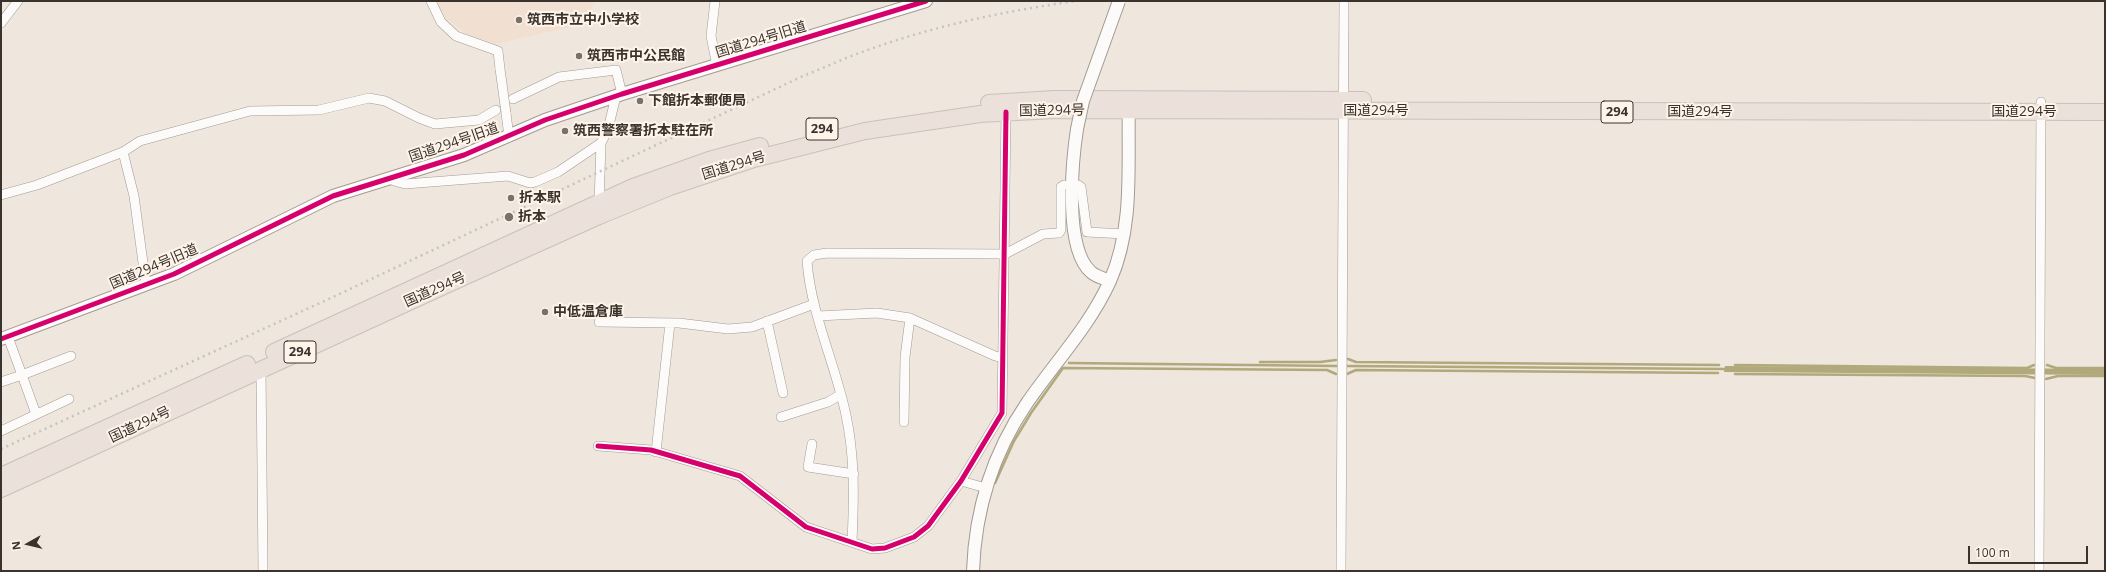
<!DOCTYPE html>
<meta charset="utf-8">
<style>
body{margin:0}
#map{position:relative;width:2106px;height:572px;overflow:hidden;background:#efe6de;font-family:"Open Sans",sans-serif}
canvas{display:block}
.frame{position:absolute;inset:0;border:2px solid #3a332d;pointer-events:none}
.north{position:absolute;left:8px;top:524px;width:40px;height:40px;-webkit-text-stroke:3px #fff4ea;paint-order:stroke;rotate:262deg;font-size:11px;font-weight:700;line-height:16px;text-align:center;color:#3a332d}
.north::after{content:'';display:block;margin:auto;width:14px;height:18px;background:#3a332d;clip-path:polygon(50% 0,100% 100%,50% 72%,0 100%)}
.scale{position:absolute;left:1968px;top:546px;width:120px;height:18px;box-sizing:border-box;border:2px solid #3a332d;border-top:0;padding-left:5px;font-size:12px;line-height:14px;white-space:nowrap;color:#3a332d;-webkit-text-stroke:3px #fff4ea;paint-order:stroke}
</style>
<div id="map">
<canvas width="2106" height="572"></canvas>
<div class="frame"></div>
<div class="north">N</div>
<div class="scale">100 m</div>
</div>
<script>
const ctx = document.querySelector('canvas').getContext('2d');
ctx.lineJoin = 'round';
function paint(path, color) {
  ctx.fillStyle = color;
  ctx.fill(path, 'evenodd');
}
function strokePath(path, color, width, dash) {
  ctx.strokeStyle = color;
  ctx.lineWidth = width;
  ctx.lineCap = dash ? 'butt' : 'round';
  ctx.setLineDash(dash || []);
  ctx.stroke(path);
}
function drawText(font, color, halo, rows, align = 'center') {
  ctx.font = font + ' "Open Sans","Noto Sans JP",sans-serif';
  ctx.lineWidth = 4;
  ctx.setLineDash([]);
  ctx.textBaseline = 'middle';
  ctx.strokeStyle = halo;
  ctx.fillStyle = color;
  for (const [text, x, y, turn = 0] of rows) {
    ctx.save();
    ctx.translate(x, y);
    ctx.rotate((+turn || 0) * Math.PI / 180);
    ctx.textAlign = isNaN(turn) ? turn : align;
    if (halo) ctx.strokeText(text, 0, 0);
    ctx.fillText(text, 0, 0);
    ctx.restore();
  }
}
paint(new Path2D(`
 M437 1H594L588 23 496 44 468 35 444 17Z`), '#f1e0d1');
paint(new Path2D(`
 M1725 366 2105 369V375L1724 372Z`), '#b1a97b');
strokePath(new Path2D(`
 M1348 359 1356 362 1719 365
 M1260 362H1320L1336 360
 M1069 363 1338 366
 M1735 365 2027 368 2034 365
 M2047 365 2056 368H2105
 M1345 366 1725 369
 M1347 374 1356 370 1718 373
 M1735 374 2025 376 2035 378
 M2046 379 2058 376H2105
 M995 483 1014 441 1031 413 1063 368 1327 370 1336 374`), '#b1a97b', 2.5);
const minor = new Path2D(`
 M431 1 441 22 456 36 498 51 500 69
 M715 1 711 36 717 66
 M1 23 18 1
 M513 99 559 77 616 70 622 94
 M506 113 509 137
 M123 152 134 196 146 285
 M390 178 394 181 405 184 508 176 530 183 535 182 558 172 601 143
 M1078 185 1081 187 1087 232 1125 234
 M1 195 37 185 123 152 140 141 250 111 319 110 369 98 385 101 419 118 435 124 479 120 496 110
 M599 204 601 143 608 129 616 96
 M818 316 877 313 910 318 995 356 1003 358
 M767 321 783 393
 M599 322 679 323 728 329 752 327 814 304
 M261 369 263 571
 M1 382 22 375 8 337
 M36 414 22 375 71 356
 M781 417 828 402 840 395
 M904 422 905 357 910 318
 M1 431 69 399
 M812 444 808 467 854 474
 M598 446 651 450 740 476 806 527 872 549 885 548 914 537 928 526 961 481 1002 413 1006 112
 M656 452 670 323
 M961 481 986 488
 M852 542C854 499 855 457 846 415 835 363 811 314 807 261L814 255 827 253 1005 254 1043 234 1059 233 1061 230V187L1064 185
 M1341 571 1344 1
 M2039 571 2041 102`);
const tertiary = new Path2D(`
 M1077 129C1072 162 1064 249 1091 272 1096 277 1104 278 1110 281
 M1 339 174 274 333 196 464 155 545 120 622 94 926 1
 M973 571C975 511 993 453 1027 403 1055 362 1089 327 1110 281 1135 225 1127 161 1129 102`);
const trunk = new Path2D(`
 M989 103 1055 99 1363 100
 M274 352 633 187 709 160 760 146
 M1 476 247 364
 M1 489 470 274 599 216 670 187 754 159 865 131 980 114 1055 110 2105 112`);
strokePath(minor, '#a19b94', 10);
strokePath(tertiary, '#a19b94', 14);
strokePath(trunk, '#c7c2bd', 18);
strokePath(minor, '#fdfbfa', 9);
strokePath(tertiary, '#fdfbfa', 12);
strokePath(trunk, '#ece0da', 16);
strokePath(new Path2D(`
 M1 449 333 297 803 76C824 68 844 58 865 51 933 26 1005 11 1076 1`), '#c6c4c2', 2.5, [2, 4]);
const minorBridge = new Path2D(`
 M500 69 506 113`);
const tertiaryBridge = new Path2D(`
 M1077 129 1083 101 1119 1`);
strokePath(minorBridge, '#a19b94', 10, []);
strokePath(tertiaryBridge, '#a19b94', 14, []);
strokePath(minorBridge, '#fdfbfa', 9);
strokePath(tertiaryBridge, '#fdfbfa', 12);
strokePath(new Path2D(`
 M1 339 174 274 333 196 464 155 545 120 622 94 926 1
 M598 446 651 450 740 476 806 527 872 549 885 548 914 537 928 526 961 481 1002 413 1006 112`), '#d6006c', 5);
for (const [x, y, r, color] of [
 [519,20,4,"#79726b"],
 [579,56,4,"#79726b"],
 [640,101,4,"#79726b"],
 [565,131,4,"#79726b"],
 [511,198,4,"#79726b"],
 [509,217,5,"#79726b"],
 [545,312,4,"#79726b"]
]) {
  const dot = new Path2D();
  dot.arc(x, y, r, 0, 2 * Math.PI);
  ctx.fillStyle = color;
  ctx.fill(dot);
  strokePath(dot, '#fff4ea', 1.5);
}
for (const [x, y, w] of [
 [1617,112,32],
 [822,129,32],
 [300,352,32]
]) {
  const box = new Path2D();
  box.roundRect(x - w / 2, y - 11, w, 22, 3);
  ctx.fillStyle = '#fff4ea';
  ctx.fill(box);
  strokePath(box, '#3a332d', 1);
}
drawText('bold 13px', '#3a332d', null, [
 ["294",1617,112],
 ["294",822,129],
 ["294",300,352]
]);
drawText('bold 14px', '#3a332d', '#fff4ea', [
 ["筑西市立中小学校",527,20],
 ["筑西市中公民館",587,56],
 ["下館折本郵便局",648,101],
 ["筑西警察署折本駐在所",573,131],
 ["折本駅",519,198],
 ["折本",518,217],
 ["中低温倉庫",553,312]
], 'left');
drawText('14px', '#3a332d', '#fff4ea', [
 ["国道294号旧道",761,40,-17],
 ["国道294号",1052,111,-1],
 ["国道294号",1376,111],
 ["国道294号",1700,112],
 ["国道294号",2024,112],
 ["国道294号旧道",454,143,-19],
 ["国道294号",734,166,-17],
 ["国道294号旧道",154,267,-23],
 ["国道294号",435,290,-24],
 ["国道294号",140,425,-25]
]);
</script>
